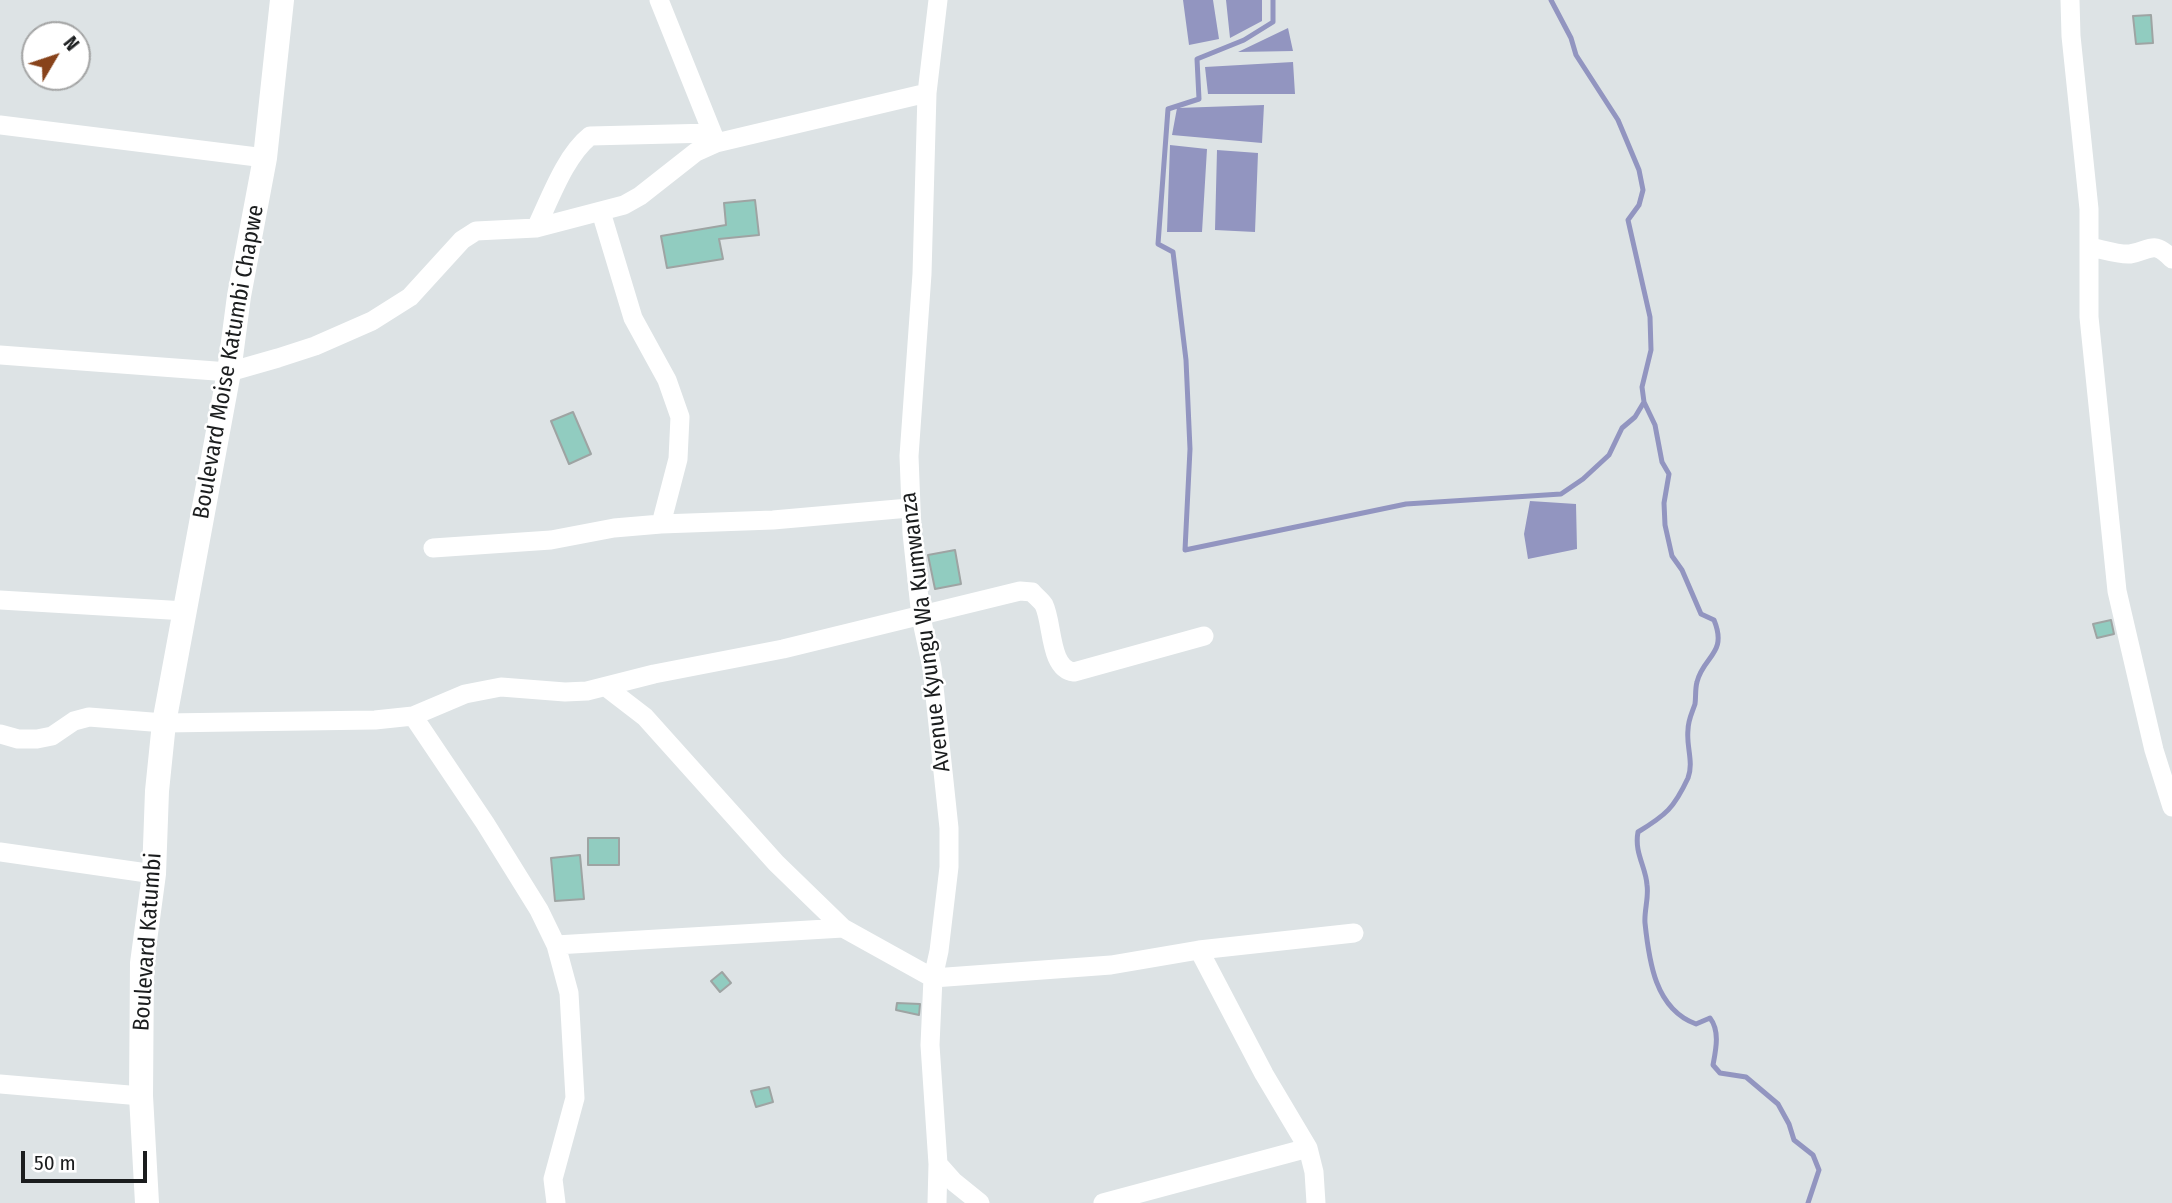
<!DOCTYPE html>
<style>
body{margin:0}
#map{position:relative;width:2172px;height:1203px;overflow:hidden;background:#dde3e5;font-family:"Fira Sans Condensed",sans-serif}
canvas{display:block}
.north{position:absolute;left:21px;top:21px;width:70px;height:70px;box-sizing:border-box;background:#fff;border:2px solid #a4a5a5;border-radius:50%;rotate:51deg;font-size:19px;font-weight:700;line-height:28px;text-align:center;color:#1b1d1e}
.north::after{content:'';display:block;margin:auto;width:24px;height:32px;background:#88431b;clip-path:polygon(50% 0,100% 100%,50% 72%,0 100%)}
.scale{position:absolute;left:21px;top:1151px;width:126px;height:32px;box-sizing:border-box;border:4px solid #1b1d1e;border-top:0;padding-left:9px;font-size:21px;line-height:24px;white-space:nowrap;color:#1b1d1e;-webkit-text-stroke:5px #fff;paint-order:stroke}
</style>
<div id="map">
<canvas width="2172" height="1203"></canvas>
<div class="north">N</div>
<div class="scale">50 m</div>
</div>
<script>
const ctx = document.querySelector('canvas').getContext('2d');
ctx.lineJoin = 'round';
function paint(path, color) {
  ctx.fillStyle = color;
  ctx.fill(path, 'evenodd');
}
function strokePath(path, color, width, dash) {
  ctx.strokeStyle = color;
  ctx.lineWidth = width;
  ctx.lineCap = dash ? 'butt' : 'round';
  ctx.setLineDash(dash || []);
  ctx.stroke(path);
}
function drawText(font, color, halo, rows, align = 'center') {
  ctx.font = font + ' "Fira Sans Condensed",sans-serif';
  ctx.lineWidth = 5;
  ctx.setLineDash([]);
  ctx.textBaseline = 'middle';
  ctx.strokeStyle = halo;
  ctx.fillStyle = color;
  for (const [text, x, y, turn = 0] of rows) {
    ctx.save();
    ctx.translate(x, y);
    ctx.rotate((+turn || 0) * Math.PI / 180);
    ctx.textAlign = isNaN(turn) ? turn : align;
    if (halo) ctx.strokeText(text, 0, 0);
    ctx.fillText(text, 0, 0);
    ctx.restore();
  }
}
paint(new Path2D(`
 M1183 0H1213L1219 39 1189 45Z
 M1226 0H1262V21L1230 38Z
 M1288 28 1293 51 1238 52Z
 M1293 62 1295 94H1208L1205 67Z
 M1264 105 1262 143 1172 135 1177 108Z
 M1170 145 1207 149 1202 232H1167Z
 M1217 150 1258 153 1255 232 1215 230Z
 M1530 501 1576 504 1577 549 1528 559 1524 534Z`), '#9295c0');
strokePath(new Path2D(`
 M1273 0V22L1244 40 1197 59 1199 99 1168 109 1158 244 1173 252 1186 360 1190 449 1185 550 1406 504 1561 494 1583 479 1609 455 1622 428 1635 417 1644 402
 M1551 0 1571 38 1576 55 1618 120 1639 170 1643 190 1639 205 1628 220 1650 317 1651 350 1642 387 1644 402 1655 425 1662 462 1669 474 1664 503 1665 525 1672 556 1682 570 1701 614 1714 620C1728 654 1703 656 1697 682 1695 689 1696 697 1695 704 1692 713 1688 720 1688 730 1686 746 1694 762 1688 778 1674 808 1666 815 1638 832 1634 853 1646 867 1647 885 1649 897 1644 911 1645 923 1649 961 1655 1009 1696 1024L1710 1018C1720 1031 1716 1049 1713 1065L1720 1073 1746 1077 1778 1104 1789 1124 1794 1140 1813 1155 1819 1170 1808 1203`), '#9295c0', 5);
const building = new Path2D(`
 M2151 15 2153 43 2136 44 2133 16Z
 M755 200 759 235 719 239 723 259 667 268 661 236 726 225 724 203Z
 M573 412 591 454 569 464 551 421Z
 M955 550 961 584 935 589 928 555Z
 M2111 620 2114 634 2097 638 2093 624Z
 M588 838H619V865H588Z
 M580 855 584 899 555 901 551 858Z
 M722 972 731 983 720 992 711 981Z
 M897 1003 920 1004 919 1015 896 1010Z
 M769 1087 773 1102 756 1107 751 1091Z`);
paint(building, '#91ccc0');
strokePath(building, '#9ea4a3', 2);
strokePath(new Path2D(`
 M659 0 716 142
 M2070 0 2071 36 2089 209V317L2117 591 2154 750 2172 807
 M0 125 265 158
 M601 212 633 318 667 380 680 417 678 459 661 524
 M536 228C550 199 565 156 590 136L712 133
 M2090 247C2101 249 2119 255 2130 254 2150 251 2153 239 2172 259
 M0 355 229 372 278 358 315 346 372 321 410 297 462 240 476 231 536 228 624 205 640 196 696 152 716 143 927 93
 M433 548 551 540 614 528 661 524 773 520 909 508
 M0 600 186 611
 M606 687 645 717 776 863 843 928 933 978 1111 965 1199 950 1354 933
 M413 716 485 823 539 910 556 945 569 993 575 1098 553 1179 556 1203
 M0 734 18 739H37L52 736 74 721 89 717 164 723 375 720 413 716 465 694 501 687 565 692 587 691 654 674 783 649 1020 591 1032 592C1035 596 1041 600 1044 605 1053 623 1049 669 1074 672L1204 636
 M0 852 154 874
 M556 945 843 928
 M1199 950 1264 1074 1308 1148 1314 1172 1316 1203
 M0 1084 141 1096
 M938 1164 954 1182 980 1203
 M937 1203 938 1164 930 1045 933 978 939 951 949 867V828L932 668 921 617 912 533 909 456 922 274 927 93 938 0
 M1103 1203 1308 1148`), '#fff', 19);
strokePath(new Path2D(`
 M147 1203 141 1096 142 963 154 874 157 791 164 723 229 372 239 296 265 158 282 0`), '#fff', 24);
drawText('23px', '#1b1d1e', '#fff', [
 ["Boulevard Moise Katumbi Chapwe",229,362,-80],
 ["Avenue Kyungu Wa Kumwanza",926,632,-97],
 ["Boulevard Katumbi",148,942,-86]
]);
</script>
